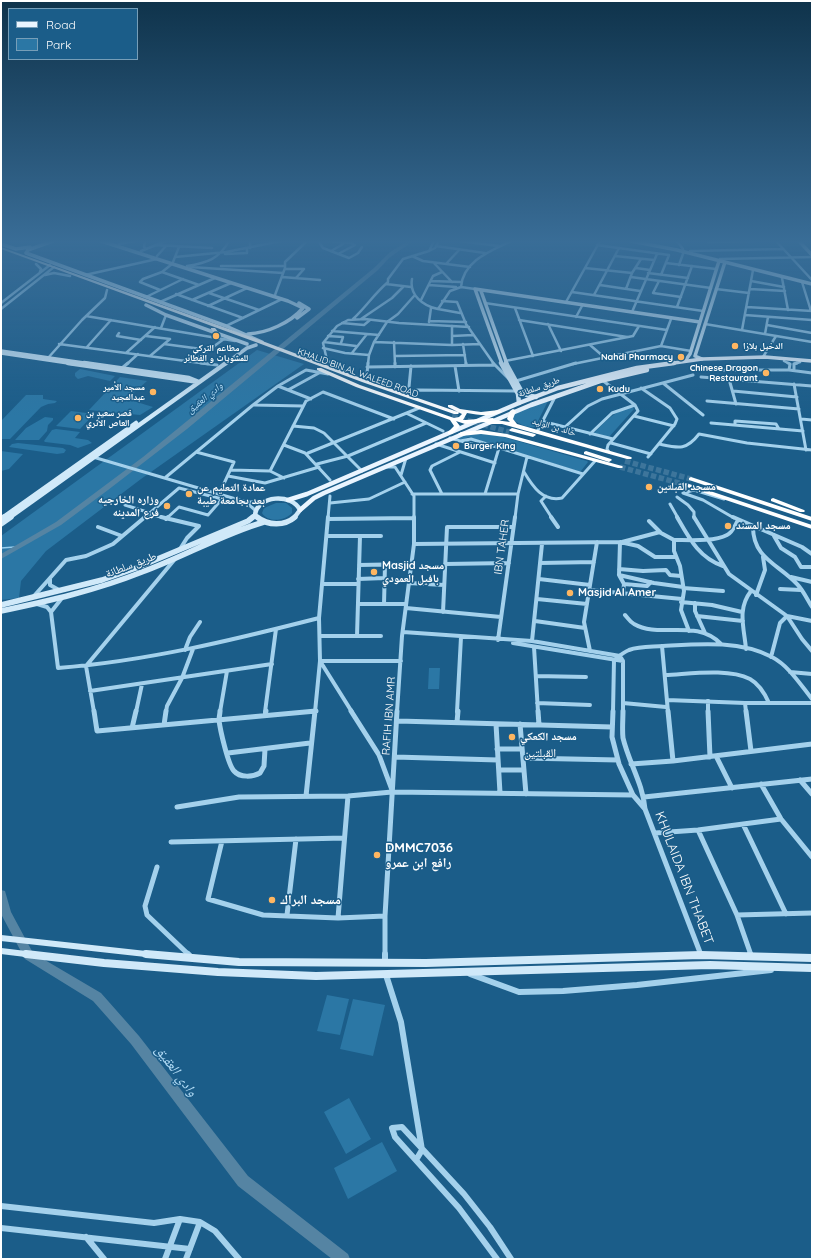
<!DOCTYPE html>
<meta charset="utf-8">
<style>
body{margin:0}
#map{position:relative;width:813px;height:1260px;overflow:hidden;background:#1b5d89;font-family:Quicksand,sans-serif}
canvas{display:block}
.frame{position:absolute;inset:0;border:2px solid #fff;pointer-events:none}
.legend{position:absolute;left:8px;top:8px;width:130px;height:52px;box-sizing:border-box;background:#1b5d89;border:1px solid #769eb8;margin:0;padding:5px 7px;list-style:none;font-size:12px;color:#fff}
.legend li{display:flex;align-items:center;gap:8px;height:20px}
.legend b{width:20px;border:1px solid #769eb8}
</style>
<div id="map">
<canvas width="813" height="1260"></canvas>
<div class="frame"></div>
<ul class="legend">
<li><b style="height:5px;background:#eaf5ff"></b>Road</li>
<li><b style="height:11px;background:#2b77a5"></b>Park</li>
</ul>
</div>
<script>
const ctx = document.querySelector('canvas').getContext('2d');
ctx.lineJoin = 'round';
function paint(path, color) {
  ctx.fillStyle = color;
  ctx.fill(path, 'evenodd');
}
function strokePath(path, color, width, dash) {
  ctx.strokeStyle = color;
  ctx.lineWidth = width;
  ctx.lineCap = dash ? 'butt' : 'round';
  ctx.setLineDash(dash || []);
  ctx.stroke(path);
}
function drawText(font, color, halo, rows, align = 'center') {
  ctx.font = font + ' Quicksand,"Noto Naskh Arabic",sans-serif';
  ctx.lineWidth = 3;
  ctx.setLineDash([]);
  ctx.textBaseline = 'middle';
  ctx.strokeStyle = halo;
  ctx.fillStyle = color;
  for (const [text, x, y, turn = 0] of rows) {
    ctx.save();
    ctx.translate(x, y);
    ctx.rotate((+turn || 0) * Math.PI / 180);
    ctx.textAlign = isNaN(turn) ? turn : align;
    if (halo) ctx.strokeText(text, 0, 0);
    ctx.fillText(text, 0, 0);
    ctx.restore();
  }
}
paint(new Path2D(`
 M257 350 304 364 141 479 46 551 21 581 19 598 1 600V536Z
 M80 369 115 376 110 381 88 376 78 379 75 376V373Z
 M120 377 147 381 127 399 153 407 140 415 89 410Z
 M26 395H43V399L57 401 55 403 48 404 41 407 10 439H1V421Z
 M549 399 535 427C528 428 518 424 512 419L513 414Z
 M632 407 634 409 609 437 594 433C607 420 613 412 632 407Z
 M71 411 94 414 80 429 56 426Z
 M45 417 53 418V420L48 425 47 431 39 440H15L26 428Z
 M56 429 80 432 75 438 88 440 92 443 78 448 70 445 45 442 44 441 52 430Z
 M483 434 500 436 587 461 588 462 581 471H578L469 437 460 440 454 439 463 435Z
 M18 443 63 448 66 450 64 453 57 454 9 447 12 444Z
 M1 451 23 454 9 469 1 471Z
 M276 503H286L292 508V513C285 521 268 523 262 513L264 508Z
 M429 668H440L439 689H428Z
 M327 995 349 999 340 1035 317 1031Z
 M353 999 385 1005 373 1056 340 1049Z
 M349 1098 371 1139 346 1154 324 1112Z
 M382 1142 397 1171 348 1199 334 1168Z`), '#2b77a5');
strokePath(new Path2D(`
 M1 548 15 547`), '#97ceee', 1.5);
paint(new Path2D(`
 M408 241H413L389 258 378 270 187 429 108 490 61 525 1 559V554L56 522 143 457 374 268 390 252Z
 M1 890 5 891 11 912 33 953 101 993 139 1036 248 1176 348 1254 350 1259H332L238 1186 131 1044 93 1001 25 959 1 914Z`), '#5584a3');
strokePath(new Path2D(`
 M452 416 509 432
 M625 461 691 479
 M620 467 686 485`), '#3d759b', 5.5, [5.5, 2.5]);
strokePath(new Path2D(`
 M145 241 144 247 146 249
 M179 241H220
 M250 241V248
 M298 241H328
 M327 241 351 243 355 245 338 254
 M434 241 429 251 435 248 439 241
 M460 241 499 246
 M677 241 683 249
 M776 241 812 280
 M319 242 323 248 349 258 358 253 362 247
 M708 242 755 241
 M119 244 135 241
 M156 245 212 248
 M597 245 669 255 661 275
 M436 246 485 253
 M141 251 166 241
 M331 251 343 244 342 242
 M690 251 783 249
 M225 254 247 253V248
 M157 256 166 246
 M412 256 423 261 470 267
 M615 256 654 260
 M175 257 226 252 281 241
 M720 259 812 257
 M173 262 179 247
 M433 262 452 282
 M666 263 716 269
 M36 264 41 269 40 272
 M172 264 162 272 199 285
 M446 264 459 250
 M679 265 684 251
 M187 266C207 263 219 259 229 241
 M221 266H285
 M190 267 283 273
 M585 268 632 273
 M636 268 650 270
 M285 269H304L296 278
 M648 273 688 278
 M45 275 54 273 70 276
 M85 275 157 259
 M282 277 320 280
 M631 277 711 288
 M782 278 788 310
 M412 279C409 295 423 306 438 309L450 291 461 287
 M431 281 461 282
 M659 281 653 293 681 297
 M751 281 784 287
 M802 282 811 311
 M386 284 411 287
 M429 285 456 287
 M600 285 640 291
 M475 289 461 287C463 261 490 251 511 241
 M626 289 632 273 641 259
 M716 289 749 293
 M750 289 785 291
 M160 290 140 282 143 279 162 272
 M572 292 703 311
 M209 293 259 310
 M176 294 243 318
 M275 295 285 268V262L307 241
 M594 295 619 248
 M146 297 183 279
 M192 300 231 283
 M421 300 433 276 442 272
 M442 301 457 302 466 324 480 344
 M160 302 215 278
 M566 302 600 241
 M1 303 50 265
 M485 303 667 330
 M208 306 247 288
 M677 307 692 266
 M747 307 812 311
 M515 308 533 356
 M1 309 54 267
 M438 309 460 313
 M632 312 657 254
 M745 315 812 320
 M86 316 235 341
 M576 317 582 306
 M353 319C366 307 374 294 388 282V279L403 259 429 251
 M361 319 392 298 403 287
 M519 320 627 337
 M429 321 466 322
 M429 322 431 308
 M342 323 364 325 370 320
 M548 324 561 351
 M705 324 812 342
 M767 325 812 333
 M226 326 282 299
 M452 326V345L480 344 494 364
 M161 328 166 315
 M742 330 753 270
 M332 331 379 335
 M119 333 117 336 141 340
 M765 334 768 317
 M146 336 170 339
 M328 336 343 337 341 343
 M452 336 473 335
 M324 342 356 346
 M374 342 452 345
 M394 342 395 364
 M59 344 208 364
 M164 344 209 350
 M463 344 466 364
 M590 345 604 357
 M661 346 671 319
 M87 347 111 320
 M323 348 345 353 369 355 374 342 387 322 398 314 414 296
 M126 353 155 327
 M352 353 367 334
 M150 356 170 339
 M395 356 465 355
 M763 357 776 336
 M48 358 82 320 105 298 107 290
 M312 361H321L325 358
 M505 361 633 336 639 326
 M784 361 790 364
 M192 362 224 339
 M127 364 138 354
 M333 364 327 360 323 343 337 326 348 320 365 319 399 323 469 327
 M368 364 369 355
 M573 364 661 346 691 351
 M794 364 800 362`), '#a4d1ec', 2.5);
strokePath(new Path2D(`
 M201 363 217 365
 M331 363 344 371
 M395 363V367
 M466 363V365
 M493 363 509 379
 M788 363 790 364 789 370
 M455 366 459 391
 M367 367 495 365
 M122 368 128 363
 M699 370H789L812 373
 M794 370V364L797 363
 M367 374 368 363
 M701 377 812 386
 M729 379 736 404
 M602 380 635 405 638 411 608 445 607 449 609 452
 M516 381 576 363
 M663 383 703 415
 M794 384 806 450
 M278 386 311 399
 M641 388 670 408 677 419 675 424 648 457
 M288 390 319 373
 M406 391 409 387 411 366
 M733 391 797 397
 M407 392 418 390 517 391
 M707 401 799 409
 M254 405 303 406
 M408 414 443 431
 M634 416 674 426
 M801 419 812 420
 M541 421 613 439
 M711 423 803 431
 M735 425V421L776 424 779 429
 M293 426 314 428 324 433 362 471
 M565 427 588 406 602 399 693 375
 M537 432 555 397
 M590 434 612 413 635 405
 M450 438 460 441 471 439 583 474
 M461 441 475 445H487
 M611 443 651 454
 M436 444 495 463
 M659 444C678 448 686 451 699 434L747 443 812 450
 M284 445 305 453 330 480
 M196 452 234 462 221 490
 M308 453 419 408
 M93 457 246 502H264
 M317 464 348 456 426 423
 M387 467H395L414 496V518
 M231 470 270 471 284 478
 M270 471 306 401 323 392 394 419
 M524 472C533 487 543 502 562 498L595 461
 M401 475 406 458
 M228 476 265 483 319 467
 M166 477 253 405 278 386 306 370 328 374
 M683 493 703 500 734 518
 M683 493 694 490 724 499
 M412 494H518
 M442 494 430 470 432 466 460 452
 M485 494 499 448
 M546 496 541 501 552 518
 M677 497 688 505 694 512V518
 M247 503 255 510
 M330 503 369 499 405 482
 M670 504 678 518
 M125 505 150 513
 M148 514 165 518
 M144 518 179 488 222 499 208 515 179 507 167 518
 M328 518 330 496
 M515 518 518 494 527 457`), '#a4d1ec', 3);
strokePath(new Path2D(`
 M161 517 199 526 187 538 180 549
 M328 517 319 618 320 661 352 712
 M551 517 558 527
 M677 517C689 538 699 558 723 566
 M694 517 729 574 787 616 812 621
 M733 517 802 547 812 554
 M166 519 168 517
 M328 519 414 518
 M649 521 661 533 674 540V551L680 566 684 591 681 610 689 631
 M98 527 122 536
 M753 527C753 558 778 564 797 584 803 590 807 599 812 607
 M327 536H381
 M774 536 781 548 795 557 801 567H812
 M674 540C688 540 714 542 727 535 733 532 735 525 738 520
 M620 542 619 575 654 583 683 587
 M622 542 660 532
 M414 544 620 542 638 546 655 557H676
 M540 563 594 562
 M445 564 509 563
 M359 565 411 564
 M619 569 643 571 666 570 670 575 681 576
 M619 575 624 584 623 593
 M791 577 812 582
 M50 579V585L59 590
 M358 579 385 578
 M539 579 590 585
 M409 583 444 585
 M322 584H358
 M624 584 647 586 651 582
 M683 588 723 591
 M780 589 801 590
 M589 590 682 599
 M756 595 765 570 763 557
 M34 596 66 560 86 556 113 544 145 517
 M537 599 587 604
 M681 602 712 605 742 612
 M695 603V611L705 633
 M37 604 47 607 51 612 58 668C147 661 233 640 319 618
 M358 604H406
 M384 604 385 565
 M406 608 501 617
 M51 612 62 598
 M443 612 447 527H513
 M625 615C628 618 630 622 634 624 659 639 696 618 721 644
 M697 616 743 621
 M535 621 585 628
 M403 632 532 641 620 656 623 661V712
 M320 636H381
 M357 636 360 536
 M498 640 515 517
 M532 641 542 544
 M513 643 623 661
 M662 646 668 712
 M534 647 538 712
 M746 649C744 627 737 609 751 591
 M185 650 190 637 200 622
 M590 651 584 622 597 542
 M771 657 780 623 787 616 802 639 812 651
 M790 672 812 674
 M665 675C690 674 728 668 750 679 759 684 765 694 769 703
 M536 676 586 677
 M90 691 272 664
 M667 700 745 703H812
 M708 701V712
 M537 703 590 705
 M623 703 666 707
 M745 703 746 712
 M94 712 86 666 175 559
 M136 712 142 684
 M166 712 167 706 182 678 193 649
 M220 712 227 671
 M265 712 276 629
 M309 712 316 711
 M315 712 320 661H401
 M397 712 402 636 414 544V517
 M457 712 461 637
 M613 712 614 660C619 656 624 652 629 650 640 646 652 647 663 646 698 644 739 640 772 657 789 666 800 684 812 699`), '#a4d1ec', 4);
strokePath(new Path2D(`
 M94 711 97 731 316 711
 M220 711C220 714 219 717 219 720 220 729 228 765 234 771 240 778 253 777 260 773L264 766 265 749
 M351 711 379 755 392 790
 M538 711 539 725
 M613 711 612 737 619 764 633 795 645 809
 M623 711C623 719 622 730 623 738 629 763 643 784 645 809L701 955
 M668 711 673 761
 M708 711 710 757
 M746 711 751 751
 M265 715 266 711
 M398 721 612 727
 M457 722 458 711
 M496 724 500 793
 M520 724 526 794
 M164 725 166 711
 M132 728 136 711
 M497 749H522
 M228 753 310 743
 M716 756 732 788
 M395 757 498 760
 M523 758 618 760
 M631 764 673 761 812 744
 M499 770H524
 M800 780 812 794
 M761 784 781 819 812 857
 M306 796 315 711
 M644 797 812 779
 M177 807 239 797 348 796 392 792 633 795
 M743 824 786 914
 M698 830 737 915 751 955
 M655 833 698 830 781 819
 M222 841 208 899 263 915 338 918 385 916
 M171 842 344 838
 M157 867 145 906 147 915 189 955
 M287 915 296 839
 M737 915 812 913
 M338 918 348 796
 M385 955V916L397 711`), '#a4d1ec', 5);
strokePath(new Path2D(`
 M188 954 191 957
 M385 954V963
 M750 954 751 956
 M470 974 519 992 563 991 637 985 771 970
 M386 975 401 1022 422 1150 416 1160
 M1 1206 154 1223 180 1219 200 1222 215 1231 239 1259
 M1 1228 190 1249
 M86 1237 104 1259
 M165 1259 180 1219
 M186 1259 200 1222
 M497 1259 459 1208 395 1137 392 1128 402 1127 464 1194 490 1227 511 1259`), '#a4d1ec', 6);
strokePath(new Path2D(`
 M53 241 28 250 26 253 226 326 262 342
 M101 241 288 301 303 308C290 323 267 333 248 334
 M631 241 677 250 812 284
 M799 241 812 255
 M1 244 16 249 30 247
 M481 291 507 364
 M146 305 166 315 247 344
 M297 318 309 309 299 303
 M1 351 91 364
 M1 353 75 364
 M702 359 695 356 725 262
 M685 361 690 354 719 261
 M225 364 247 348 256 345
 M502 364 475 289 700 322`), '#d0e9f9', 3.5);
strokePath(new Path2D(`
 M68 363 199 382 189 378 84 363
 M501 363 518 394 519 403
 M506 363 523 394 536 397
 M2 518 136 423
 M9 518 226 363
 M252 518 255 515
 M258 518 255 515C257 495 292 493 300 510L294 518`), '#d0e9f9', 4.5);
strokePath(new Path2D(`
 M257 517C268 526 285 526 295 517
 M1 519 4 517
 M1 524 11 517
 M1 605 102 580 136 568 248 521 253 517
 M1 611C49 601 97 590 142 572 183 557 223 534 264 522`), '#d0e9f9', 5.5);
strokePath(new Path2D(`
 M1 938 155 955
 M1 951 34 955`), '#d0e9f9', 6);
strokePath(new Path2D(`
 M26 954 104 963 218 972 316 976 710 965 812 968
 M146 954 239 962 426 963 701 955 812 958`), '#d0e9f9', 8);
strokePath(new Path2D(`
 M667 364 702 359 765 357 812 361`), '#eaf5ff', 3.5);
strokePath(new Path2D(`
 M288 500 307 494 519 403 558 388 637 368 674 363
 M300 510 314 498 324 493 531 405 600 381 647 370`), '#eaf5ff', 4.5);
paint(new Path2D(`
 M1 247 265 342 366 380 458 412 459 413 458 414H454L362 382 261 344 1 249Z
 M211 328H215L219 333V334H215L211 329Z
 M317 368H321L360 385 454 418 459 417 462 414 448 407V405H452L460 409 481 412 499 410 502 412C492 417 478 415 467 413L463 420H465L493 418 495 420 510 422 507 419 510 411 513 409 515 410 516 411 513 419 517 424 631 457 632 458 631 459H627L502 424H488L485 422 465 424 456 421 460 426 452 434H448V432L454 426 450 420 356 387 317 370Z
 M512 428 535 434 536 435 533 437 510 431 509 430Z
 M481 430 507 434 622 466 623 467 622 468H618L505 437 481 434 461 436 458 434 461 432Z
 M586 451 611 459 612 460 609 462 584 454V452Z
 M691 477 812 517V521L689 480V478Z
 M686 483 812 525V529L684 486V484Z
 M773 498 804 510 805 511 804 512H800L771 501V499Z`), '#fff');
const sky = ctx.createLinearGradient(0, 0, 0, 417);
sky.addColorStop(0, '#0f334b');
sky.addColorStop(0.58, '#396d97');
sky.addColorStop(1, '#396d9700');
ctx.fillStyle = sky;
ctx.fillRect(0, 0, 813, 417);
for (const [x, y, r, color] of [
 [216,336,4,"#feb661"],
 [735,346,4,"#feb661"],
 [681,357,4,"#feb661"],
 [766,373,4,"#feb661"],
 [600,389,4,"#feb661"],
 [153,392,4,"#feb661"],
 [78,418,4,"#feb661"],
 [456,446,4,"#feb661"],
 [649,487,4,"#feb661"],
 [189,494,4,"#feb661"],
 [167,506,4,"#feb661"],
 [728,526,4,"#feb661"],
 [374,572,4,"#feb661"],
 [570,593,4,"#feb661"],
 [512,737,4,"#feb661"],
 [377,855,4,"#feb661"],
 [272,900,4,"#feb661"]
]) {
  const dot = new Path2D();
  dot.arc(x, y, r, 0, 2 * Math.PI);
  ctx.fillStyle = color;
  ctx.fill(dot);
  strokePath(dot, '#1b5d89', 1.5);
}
drawText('bold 9px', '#fff', '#1b5d89', [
 ["الدخیل بلازا",743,346],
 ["مطاعم التركي",216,348,"center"],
 ["للمشويات و الفطائر",216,358,"center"],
 ["Nahdi Pharmacy",673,357,"right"],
 ["Chinese Dragon",758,368,"right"],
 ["Restaurant",758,378,"right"],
 ["مسجد الأمير",145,387,"right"],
 ["عبدالمجيد",145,397,"right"],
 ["Kudu",608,389],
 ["قصر سعيد بن",86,413],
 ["العاص الأثري",86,423],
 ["Burger King",464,446]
], 'left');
drawText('9px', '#fff', '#1b5d89', [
 ["KHALID BIN AL WALEED ROAD",358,373,20],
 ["طريق سلطانة",539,387,-20],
 ["خالد بن الوليد",554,427,16]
]);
drawText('italic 10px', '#b0daf4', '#1b5d89', [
 ["وادي العقيق",205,398,-39]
]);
drawText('bold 11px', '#fff', '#1b5d89', [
 ["مسجد القبلتين",657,487],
 ["عمادة التعليم عن",197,488],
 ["بعد بجامعة طيبة",197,501],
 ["وزاره الخارجيه",159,500,"right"],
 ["فرع المدينه",159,513,"right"],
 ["مسجد المسند",736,526],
 ["Masjid مسجد",382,566],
 ["بافيل العمودي",382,579],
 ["Masjid Al Amer",578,593],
 ["مسجد الكعكي",520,737]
], 'left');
drawText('11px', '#fff', '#1b5d89', [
 ["IBN TAHER",502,547,-82],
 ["طريق سلطانة",131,565,-21],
 ["RAFIH IBN AMR",389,716,-86]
]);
drawText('12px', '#fff', '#1b5d89', [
 ["القبلتين",540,753]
]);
drawText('bold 13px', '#fff', '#1b5d89', [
 ["DMMC7036",385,848],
 ["رافع ابن عمرو",385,863],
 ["مسجد البراك",280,900]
], 'left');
drawText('13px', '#fff', '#1b5d89', [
 ["KHULAIDA IBN THABET",684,878,69]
]);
drawText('italic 14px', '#b0daf4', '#1b5d89', [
 ["وادي العقيق",176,1071,53]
]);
</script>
